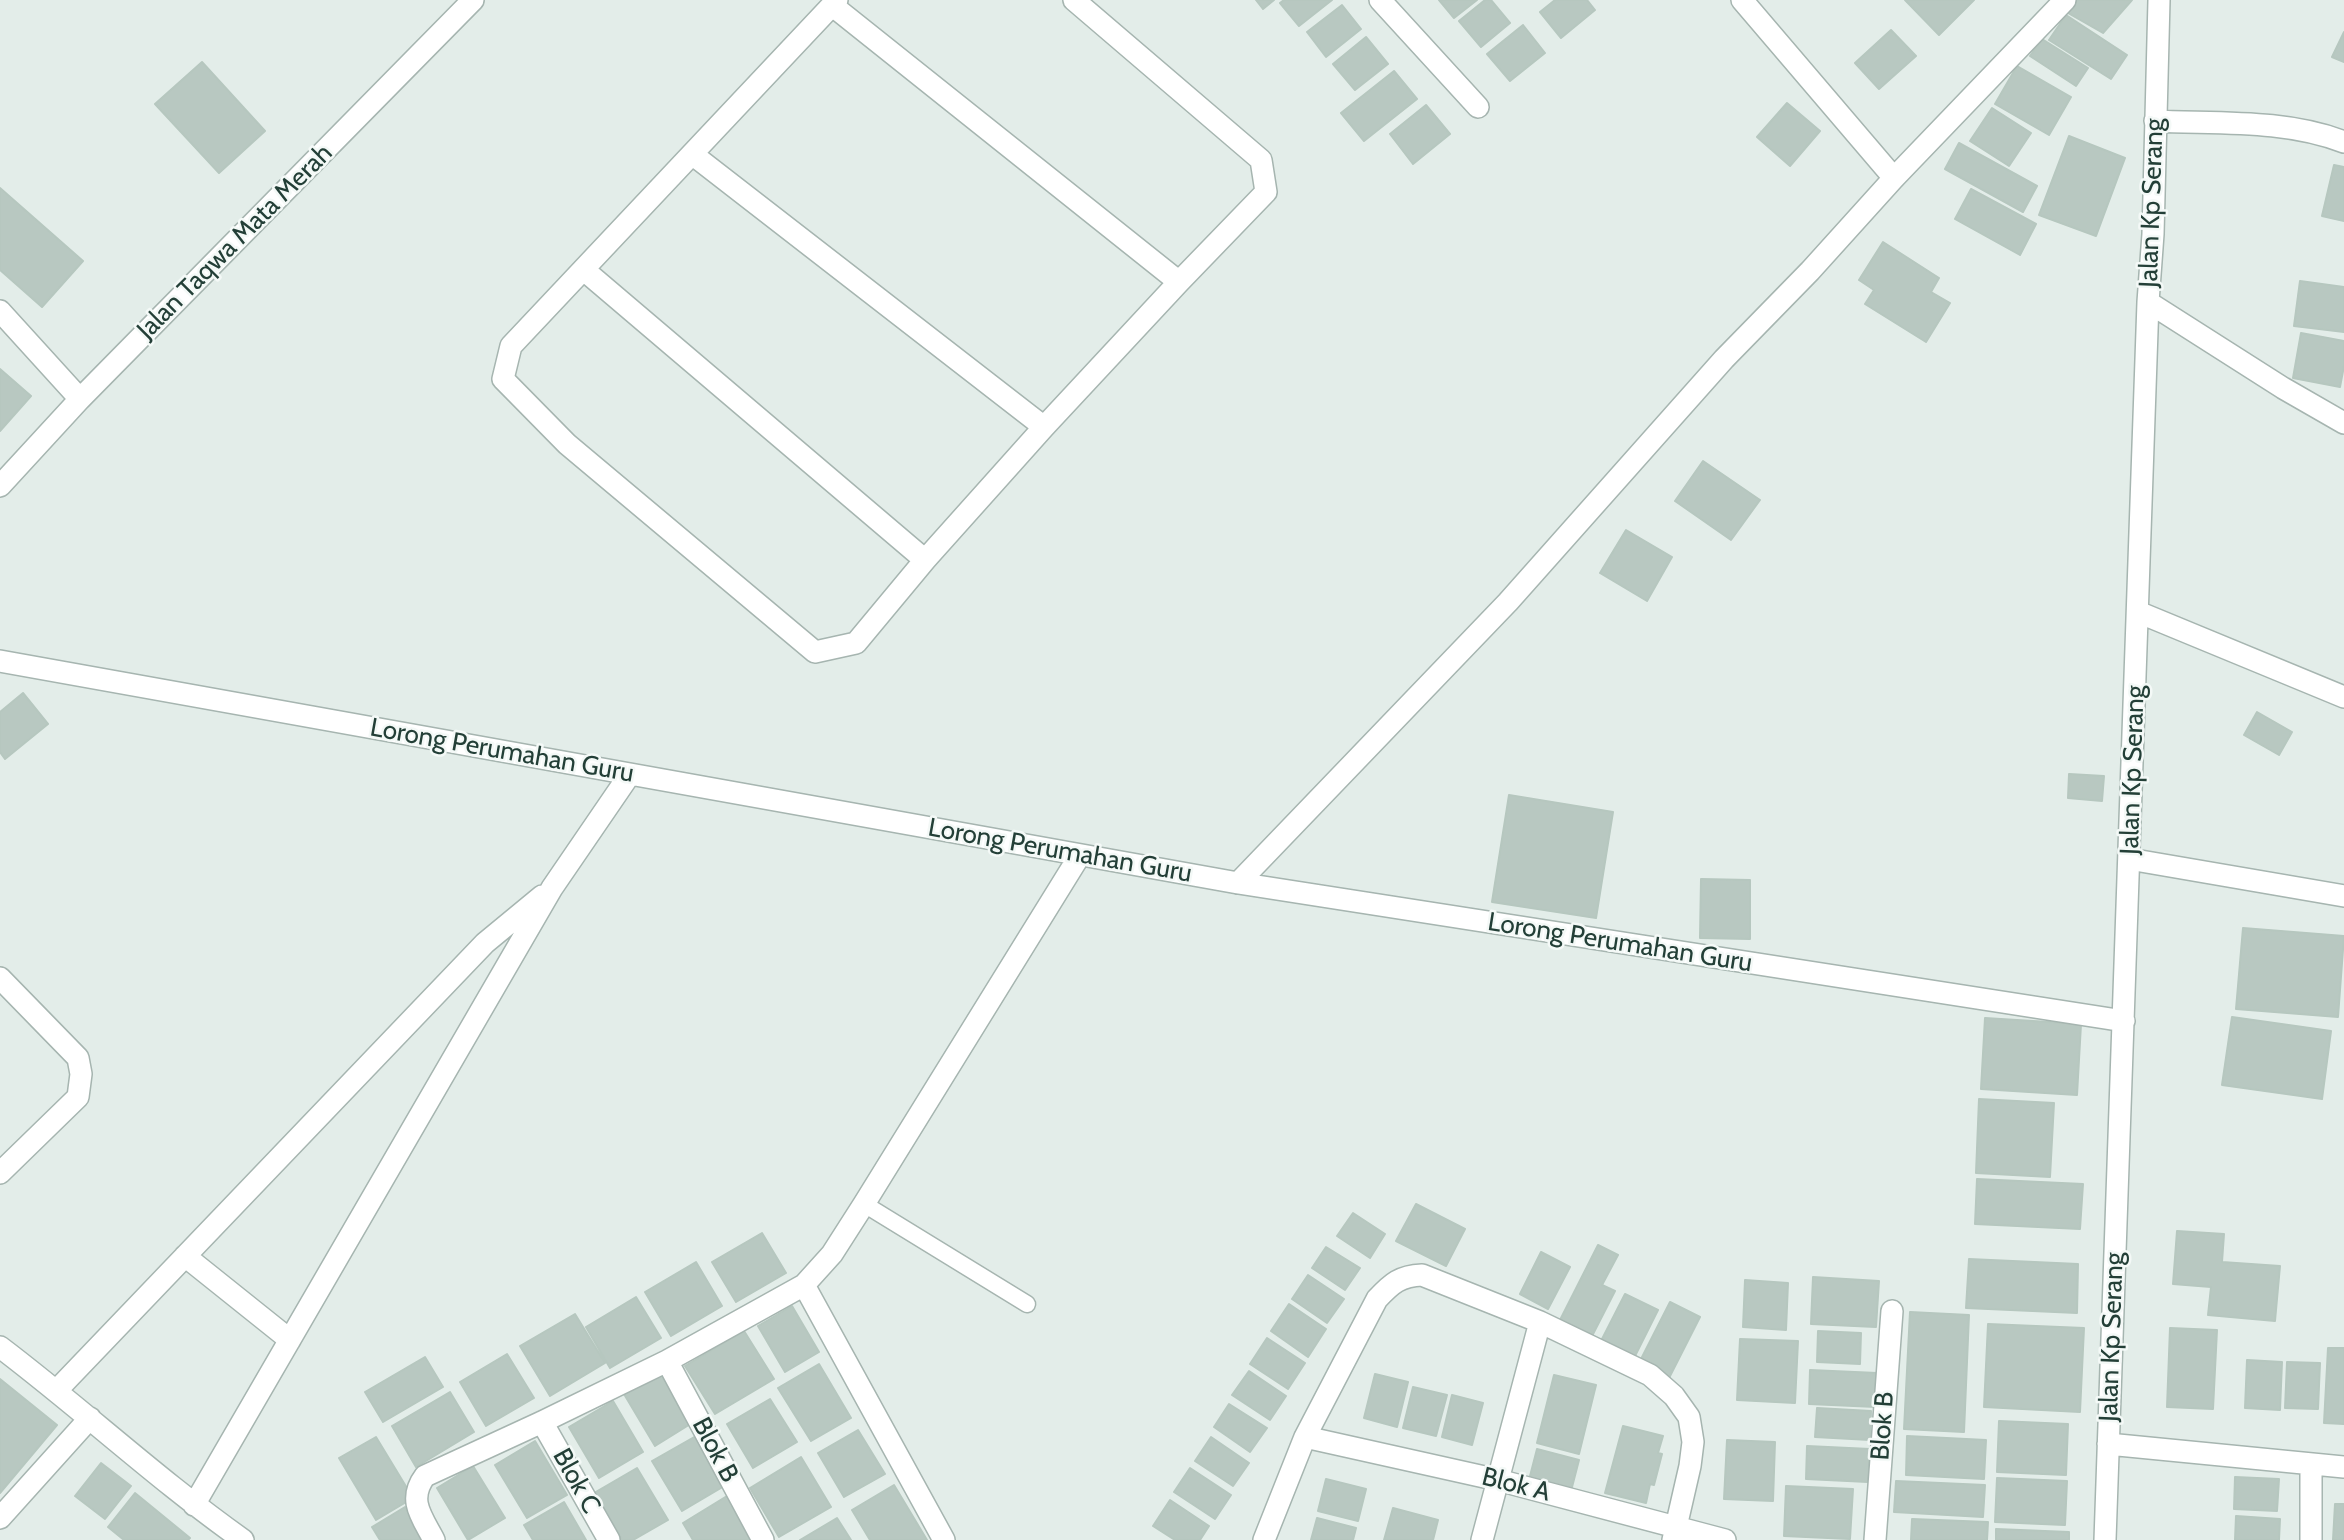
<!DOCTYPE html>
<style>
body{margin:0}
canvas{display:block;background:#e3ede9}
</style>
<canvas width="2344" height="1540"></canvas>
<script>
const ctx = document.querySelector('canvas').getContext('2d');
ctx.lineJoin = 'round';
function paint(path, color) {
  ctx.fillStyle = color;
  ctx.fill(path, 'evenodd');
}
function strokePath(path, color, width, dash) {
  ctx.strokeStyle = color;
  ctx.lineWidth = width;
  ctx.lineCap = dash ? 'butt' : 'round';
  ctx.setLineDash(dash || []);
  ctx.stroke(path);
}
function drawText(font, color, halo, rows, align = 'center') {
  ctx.font = font + ' Cabin,sans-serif';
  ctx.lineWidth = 5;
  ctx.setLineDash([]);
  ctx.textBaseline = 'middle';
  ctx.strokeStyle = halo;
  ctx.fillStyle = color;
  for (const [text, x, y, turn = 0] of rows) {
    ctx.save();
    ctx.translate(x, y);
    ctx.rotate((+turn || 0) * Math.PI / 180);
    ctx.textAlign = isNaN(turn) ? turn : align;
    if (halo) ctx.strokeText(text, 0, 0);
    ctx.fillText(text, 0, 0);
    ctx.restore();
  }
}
const building = new Path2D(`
 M1256 0H1274L1263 9Z
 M1284 0H1332L1299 26 1280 3Z
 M1439 0H1477L1454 18Z
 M1485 0H1491L1510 23 1481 47 1459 21Z
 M1555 0H1587L1595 10 1561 38 1540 12Z
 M1905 0H1974L1939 35Z
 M2070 0H2132L2103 33 2061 9Z
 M1342 5 1361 29 1326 57 1307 32Z
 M2066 15 2127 55 2111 79 2049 40Z
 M1523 25 1545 53 1510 81 1487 54Z
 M1891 30 1916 56 1879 89 1855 63Z
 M2344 32V62L2332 57Z
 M1366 37 1388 64 1355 90 1333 64Z
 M2042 39 2088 68 2076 86 2030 56Z
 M202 62 265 131 219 173 155 104Z
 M2017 66 2071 97 2049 135 1995 104Z
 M1394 71 1417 99 1364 141 1341 113Z
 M1787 103 1820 131 1790 166 1757 137Z
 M1426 105 1450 134 1413 164 1390 134Z
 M1992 108 2031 133 2009 166 1970 141Z
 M2069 136 2125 158 2096 236 2039 215Z
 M1959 143 2037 186 2023 212 1945 169Z
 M2334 165 2344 167V221L2322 216Z
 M0 188 83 261 42 307 0 270Z
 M1971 189 2036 224 2020 255 1955 219Z
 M1883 242 1939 278 1931 292 1950 303 1926 342 1865 304 1874 290 1859 280Z
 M2300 281 2344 287V332L2294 326Z
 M2301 333 2344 341V366L2340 387 2293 378Z
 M0 369 31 396 0 431Z
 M1703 461 1760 500 1731 540 1675 501Z
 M1626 530 1672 557 1647 601 1600 573Z
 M23 693 48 724 5 759 0 752V712Z
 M2257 712 2292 732 2279 755 2244 735Z
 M2069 774 2104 776 2102 801 2068 798Z
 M1509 795 1613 812 1596 918 1492 902Z
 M1701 879 1750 880V939L1700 938Z
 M2243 928 2344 936 2338 1017 2236 1009Z
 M2232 1017 2331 1031 2322 1099 2222 1085Z
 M1985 1018 2081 1024 2077 1095 1981 1089Z
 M1979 1099 2054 1103 2050 1177 1976 1173Z
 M1977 1179 2083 1184 2080 1229 1975 1224Z
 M1416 1204 1465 1229 1446 1266 1396 1241Z
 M1353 1213 1385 1234 1370 1258 1337 1236Z
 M2177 1231 2224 1234 2222 1262 2280 1266 2275 1321 2208 1315 2211 1287 2173 1284Z
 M762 1233 786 1273 736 1302 712 1262Z
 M1598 1245 1618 1255 1602 1285 1615 1291 1591 1338 1559 1322Z
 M1326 1247 1360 1268 1345 1290 1312 1268Z
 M1541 1252 1570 1267 1548 1309 1520 1294Z
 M1969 1259 2078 1264 2077 1313 1966 1308Z
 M696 1262 722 1306 671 1336 645 1292Z
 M1308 1275 1344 1299 1327 1323 1292 1299Z
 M1813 1277 1879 1281 1876 1327 1811 1324Z
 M1745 1280 1788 1283 1786 1330 1743 1327Z
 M1625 1294 1658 1310 1633 1360 1600 1343Z
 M636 1297 661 1338 610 1368 586 1327Z
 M1670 1302 1700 1317 1668 1380 1638 1365Z
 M1289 1304 1326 1329 1308 1357 1271 1331Z
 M792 1306 819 1352 785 1372 758 1326Z
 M1910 1312 1969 1315 1964 1432 1904 1429Z
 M575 1314 605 1363 550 1396 520 1346Z
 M1988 1324 2084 1328 2080 1412 1984 1407Z
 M2170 1328 2217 1330 2213 1409 2167 1407Z
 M744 1331 774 1379 715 1414 685 1366Z
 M1818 1331 1861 1333 1860 1364 1817 1362Z
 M1267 1338 1305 1363 1288 1389 1250 1364Z
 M1740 1339 1798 1341 1795 1403 1737 1400Z
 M2328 1348H2344V1424L2324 1423Z
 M507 1354 534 1398 486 1426 460 1382Z
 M425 1357 443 1387 383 1422 365 1392Z
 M2247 1360 2282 1362 2280 1410 2245 1408Z
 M2287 1362 2320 1363 2318 1409 2285 1408Z
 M819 1364 851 1418 811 1441 778 1388Z
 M1810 1370 1877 1373 1876 1407 1809 1404Z
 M661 1371 692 1423 655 1446 624 1394Z
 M1249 1371 1286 1396 1270 1420 1232 1395Z
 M1375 1374 1408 1382 1397 1427 1364 1418Z
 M1554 1375 1596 1385 1579 1454 1537 1443Z
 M0 1379 57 1425 0 1493Z
 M1413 1387 1447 1395 1436 1436 1403 1428Z
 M450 1392 474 1432 416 1467 392 1426Z
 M1452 1395 1483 1403 1472 1445 1442 1437Z
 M770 1399 797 1442 753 1468 727 1424Z
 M613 1401 643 1452 599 1478 569 1427Z
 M1229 1404 1267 1428 1250 1452 1214 1427Z
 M1817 1408 1871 1411 1870 1440 1815 1437Z
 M1999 1421 2068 1424 2066 1475 1997 1472Z
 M1623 1426 1663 1436 1658 1453 1662 1454 1654 1485 1650 1484 1646 1503 1605 1493Z
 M858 1430 885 1474 844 1497 818 1453Z
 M696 1436 726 1485 682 1511 652 1461Z
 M1907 1436 1986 1440 1984 1479 1906 1475Z
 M376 1437 413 1498 376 1520 339 1458Z
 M1211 1437 1249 1463 1233 1486 1195 1461Z
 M1727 1440 1775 1442 1773 1501 1724 1499Z
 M535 1441 567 1495 527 1518 495 1465Z
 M1807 1446 1870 1449 1868 1482 1806 1479Z
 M1537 1449 1579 1460 1571 1491 1529 1480Z
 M801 1457 831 1507 779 1537 750 1488Z
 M101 1463 131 1486 105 1519 75 1496Z
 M473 1466 505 1518 468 1540 437 1488Z
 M637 1468 668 1520 633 1540H622L594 1493Z
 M1190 1468 1231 1495 1215 1519 1174 1492Z
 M2235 1477 2279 1479 2277 1511 2234 1509Z
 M1997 1478 2067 1481 2065 1525 1995 1522Z
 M1326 1479 1366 1489 1358 1521 1318 1511Z
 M1896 1481 1985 1485 1983 1517 1894 1512Z
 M894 1485 927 1540H870L852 1510Z
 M1786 1486 1853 1489 1850 1539 1784 1536Z
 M135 1493 190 1538 188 1540H124L108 1527Z
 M727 1496 753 1540H693L683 1523Z
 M1170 1500 1209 1526 1200 1540H1175L1153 1526Z
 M564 1502 586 1540H533L524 1525Z
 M2335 1504H2344V1540H2333Z
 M405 1507 425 1540H380L372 1527Z
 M1393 1508 1438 1520 1433 1540H1384Z
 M2236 1516 2280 1519 2279 1540H2235Z
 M837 1518 851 1540H800Z
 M1317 1518 1356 1528 1353 1540H1311Z
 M1912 1519 1988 1522 1987 1540H1911Z
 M1996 1529 2069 1532V1540H1996Z`);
paint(building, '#b8c8c1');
strokePath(building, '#b6c7bf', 2);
const lane = new Path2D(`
 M864 1204 1027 1304`);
const street = new Path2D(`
 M837 0 511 346 503 379 567 444 815 652 856 643 925 560 1044 427 1179 282 1266 192 1261 160 1074 0
 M1380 0 1478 107
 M1742 0 1894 178
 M833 6 1179 282
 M2155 121C2217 124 2285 119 2344 142
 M692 154 1044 427
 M584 270 925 560
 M2148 302 2283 388 2344 423
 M0 311 80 399
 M0 486 80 399 473 0
 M2138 612 2344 697
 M0 661 1238 883 2124 1021
 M2129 859 2344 896
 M1238 883 1508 602 1724 359 1810 271 1894 178 2065 0
 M0 978 78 1058 81 1074 78 1097 0 1173
 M185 1256 290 1340
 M804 1285 944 1540
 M0 1347C82 1409 158 1480 243 1540
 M667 1361 763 1540
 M57 1390 485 943 542 896
 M542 1422 609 1540
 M1305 1437 1498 1480 1725 1540
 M2108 1444 2344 1467
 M194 1505 552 888 630 774
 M0 1518 90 1418
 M434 1540C422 1517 407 1500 425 1476L542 1422 667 1361 804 1285 832 1254 864 1204 1080 855
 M1264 1540 1305 1437 1377 1299C1392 1283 1400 1276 1422 1275L1540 1322 1650 1375 1674 1396 1689 1417 1693 1442 1690 1466 1673 1540
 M1482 1540 1540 1322
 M1875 1540 1892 1311
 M2105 1540 2148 302 2153 234 2159 0
 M2311 1540V1464`);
strokePath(lane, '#a6b5b0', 19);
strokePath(street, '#a6b5b0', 24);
strokePath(lane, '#fff', 16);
strokePath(street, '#fff', 21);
drawText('26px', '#233f37', '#f4f9f7', [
 ["Jalan Kp Serang",2152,203,-88],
 ["Jalan Taqwa Mata Merah",235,242,-45],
 ["Lorong Perumahan Guru",502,751,10],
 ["Jalan Kp Serang",2133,770,-88],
 ["Lorong Perumahan Guru",1060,851,10],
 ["Lorong Perumahan Guru",1620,943,9],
 ["Jalan Kp Serang",2112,1337,-88],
 ["Blok B",1883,1426,-86],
 ["Blok B",715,1450,62],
 ["Blok C",576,1481,61],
 ["Blok A",1516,1485,14]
]);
</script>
